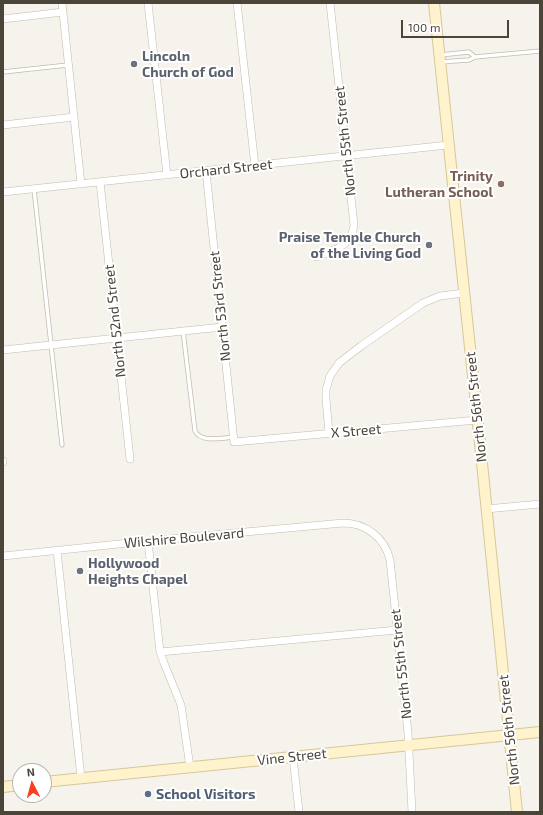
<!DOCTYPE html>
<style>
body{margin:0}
#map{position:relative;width:543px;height:815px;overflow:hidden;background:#f6f3ec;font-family:"Exo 2",sans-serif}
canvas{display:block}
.frame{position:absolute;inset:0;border:4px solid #4b4439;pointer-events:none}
.north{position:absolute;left:12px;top:763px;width:40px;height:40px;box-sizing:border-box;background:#fff;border:1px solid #b7b4b0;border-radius:50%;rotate:354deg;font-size:11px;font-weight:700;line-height:16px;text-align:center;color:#4b4439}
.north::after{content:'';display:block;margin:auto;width:14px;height:18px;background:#fc3f1d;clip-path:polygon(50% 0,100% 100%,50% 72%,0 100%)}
.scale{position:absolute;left:401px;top:20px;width:108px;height:18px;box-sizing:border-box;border:2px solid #4b4439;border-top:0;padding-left:5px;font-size:12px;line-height:14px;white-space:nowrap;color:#4b4439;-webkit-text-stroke:3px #fff;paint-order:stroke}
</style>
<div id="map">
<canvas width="543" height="815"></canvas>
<div class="frame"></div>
<div class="north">N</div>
<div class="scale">100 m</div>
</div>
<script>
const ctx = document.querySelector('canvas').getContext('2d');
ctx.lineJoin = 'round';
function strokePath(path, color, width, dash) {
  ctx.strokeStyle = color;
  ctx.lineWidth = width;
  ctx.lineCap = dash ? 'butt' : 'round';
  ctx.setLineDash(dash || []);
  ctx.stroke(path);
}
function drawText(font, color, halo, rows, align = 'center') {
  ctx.font = font + ' "Exo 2",sans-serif';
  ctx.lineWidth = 4;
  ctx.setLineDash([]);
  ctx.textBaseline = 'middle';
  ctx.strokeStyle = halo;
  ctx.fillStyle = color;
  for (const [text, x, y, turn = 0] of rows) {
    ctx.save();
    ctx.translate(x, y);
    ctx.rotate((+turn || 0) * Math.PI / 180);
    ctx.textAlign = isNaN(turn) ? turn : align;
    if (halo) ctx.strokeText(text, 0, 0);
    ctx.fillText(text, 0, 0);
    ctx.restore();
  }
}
const service = new Path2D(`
 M440 55 469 52 475 57
 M441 62 469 60 475 57 540 51
 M3 72 68 65
 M34 189 62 445
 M183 331 195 431C201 443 222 438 234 437`);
const minor = new Path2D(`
 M62 3 81 184
 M148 3 167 175
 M237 3 255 166
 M3 19 63 12
 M3 125 74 117
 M206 171 234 442 477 420
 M100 182 130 459
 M3 192 448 145
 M316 257C333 250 352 247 354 225L330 3
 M3 350 222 327
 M329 433 326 399V390L330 376 339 363 361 346 423 303 440 296 464 293
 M3 461V462
 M486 509 540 504
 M148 541 160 652 164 663 181 705 190 767
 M57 550 81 778
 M3 556 148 541 343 523C366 523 385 538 390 560L408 733 412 812
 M160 652 397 630
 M293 757 299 812`);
const secondary = new Path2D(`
 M434 3 481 453 517 812
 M44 782 540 732
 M3 787 20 785`);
strokePath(service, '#c2bbae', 5);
strokePath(minor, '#c2bbae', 8);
strokePath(secondary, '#d6c79b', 12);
strokePath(service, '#fff', 3.5);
strokePath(minor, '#fff', 7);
strokePath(secondary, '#fff3cd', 10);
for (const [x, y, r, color] of [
 [134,64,4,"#6b7280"],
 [501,184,4,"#8d6e63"],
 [429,245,4,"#6b7280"],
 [80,571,4,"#6b7280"],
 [148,794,4,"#5c6f8a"]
]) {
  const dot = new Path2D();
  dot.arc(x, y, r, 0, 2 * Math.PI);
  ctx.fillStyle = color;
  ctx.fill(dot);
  strokePath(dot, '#fff', 1.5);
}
drawText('bold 14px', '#5b616d', '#fff', [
 ["Lincoln",142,56],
 ["Church of God",142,72],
 ["Praise Temple Church",421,237,"right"],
 ["of the Living God",421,253,"right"],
 ["Hollywood",88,563],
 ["Heights Chapel",88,579]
], 'left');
drawText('14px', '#4b4439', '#fff', [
 ["North 55th Street",345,141,-96],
 ["Orchard Street",226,169,-6],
 ["North 53rd Street",220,306,-96],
 ["North 52nd Street",115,321,-96],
 ["North 56th Street",476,407,-96],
 ["X Street",356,431,-5],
 ["Wilshire Boulevard",184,538,-5],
 ["North 55th Street",401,664,-96],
 ["North 56th Street",509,730,-96],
 ["Vine Street",292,757,-6]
]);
drawText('bold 14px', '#785e54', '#fff', [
 ["Trinity",493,176],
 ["Lutheran School",493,192]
], 'right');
drawText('bold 14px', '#4e5e75', '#fff', [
 ["School Visitors",156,794]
], 'left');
</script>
